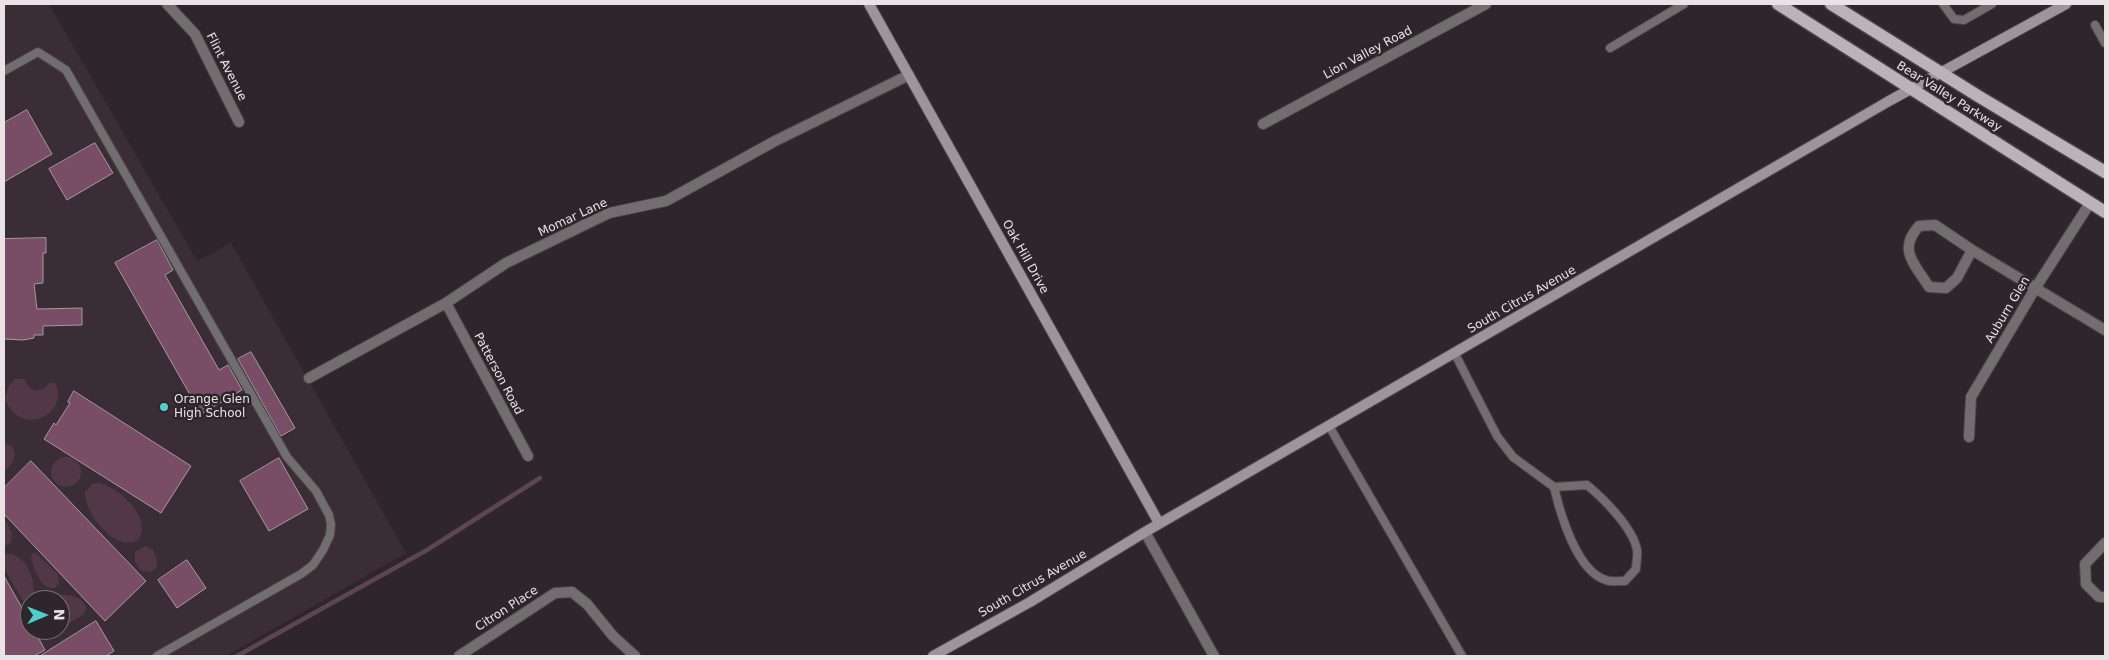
<!DOCTYPE html>
<style>
body{margin:0}
#map{position:relative;width:2109px;height:660px;overflow:hidden;background:#2e262a;font-family:"DejaVu Sans",sans-serif}
canvas{display:block}
.frame{position:absolute;inset:0;border:5px solid #e9e3e6;pointer-events:none}
.north{position:absolute;left:20px;top:590px;width:50px;height:50px;box-sizing:border-box;background:#2e262a;border:1px solid #797275;border-radius:50%;rotate:89deg;font-size:14px;font-weight:700;line-height:20px;text-align:center;color:#e9e3e6}
.north::after{content:'';display:block;margin:auto;width:18px;height:22px;background:#52cdcd;clip-path:polygon(50% 0,100% 100%,50% 72%,0 100%)}
</style>
<div id="map">
<canvas width="2109" height="660"></canvas>
<div class="frame"></div>
<div class="north">N</div>
</div>
<script>
const ctx = document.querySelector('canvas').getContext('2d');
ctx.lineJoin = 'round';
function paint(path, color) {
  ctx.fillStyle = color;
  ctx.fill(path, 'evenodd');
}
function strokePath(path, color, width, dash) {
  ctx.strokeStyle = color;
  ctx.lineWidth = width;
  ctx.lineCap = dash ? 'butt' : 'round';
  ctx.setLineDash(dash || []);
  ctx.stroke(path);
}
function drawText(font, color, halo, rows, align = 'center') {
  ctx.font = font + ' "DejaVu Sans",sans-serif';
  ctx.lineWidth = 5;
  ctx.setLineDash([]);
  ctx.textBaseline = 'middle';
  ctx.strokeStyle = halo;
  ctx.fillStyle = color;
  for (const [text, x, y, turn = 0] of rows) {
    ctx.save();
    ctx.translate(x, y);
    ctx.rotate((+turn || 0) * Math.PI / 180);
    ctx.textAlign = isNaN(turn) ? turn : align;
    if (halo) ctx.strokeText(text, 0, 0);
    ctx.fillText(text, 0, 0);
    ctx.restore();
  }
}
paint(new Path2D(`
 M4 4H49L197 261 231 243 406 553 226 656H4ZM30 600H60V630H30Z`), '#3b2d35');
paint(new Path2D(`
 M15 379H25C27 392 42 394 49 383H55C71 415 18 439 5 398L9 385Z
 M4 443 12 446 15 454 12 463 4 472Z
 M51 472a15 15 0 1 1 30 0a15 15 0 1 1-30 0Z
 M98 483C118 486 154 519 138 540 115 553 84 513 85 492L92 484Z
 M4 517 12 533 11 543 4 546Z
 M145 546 153 550 157 561 156 568 150 572 140 570 135 562V552Z
 M35 552 58 574 59 583 55 588C40 590 34 569 31 558L32 554Z
 M4 554C27 551 36 582 34 600H30V604L23 601 4 568Z
 M54 595C67 595 81 594 86 607L84 614 60 629V600H43Z`), '#523847');
strokePath(new Path2D(`
 M237 656 427 550 540 478`), '#5e4554', 4.5);
const building = new Path2D(`
 M27 110 52 154 4 182V123Z
 M95 143 113 173 67 200 49 169Z
 M46 238V253H43V283L34 284 37 309 82 308V325L43 326V335H34V338L23 340 4 339V239Z
 M157 240 173 270 165 275 219 370 228 365 242 390 201 414 115 263Z
 M251 352 295 428 281 436 238 359Z
 M74 391 191 466 161 513 44 439 54 423 56 425 70 403 68 402Z
 M279 458 308 509 269 531 240 481Z
 M31 461 146 581 105 621 4 514V488Z
 M187 560 206 588 177 608 158 580Z
 M4 576 30 622V630H34L45 650 34 656H4Z
 M96 621 114 651 106 656H40Z`);
paint(building, '#794d66');
strokePath(building, '#a49a9f', 1);
const lane = new Path2D(`
 M1943 4 1954 19 1964 20 1992 4
 M2095 25 2105 43
 M1610 48 1684 4
 M4 71 38 52 66 70 287 457 316 491 329 515 331 524 330 535 323 550 313 565 301 574 157 656
 M1455 354 1497 436 1513 457 1554 487C1560 513 1577 572 1606 580 1611 582 1619 581 1625 581L1636 569C1636 563 1638 556 1637 550 1633 528 1604 499 1587 485L1554 487
 M1329 426 1462 656`);
const street = new Path2D(`
 M167 4 195 34 239 122
 M1263 124 1486 4
 M1935 225 1972 250 1957 278 1946 288 1929 287C1915 264 1897 250 1919 226Z
 M1972 250 2105 330
 M446 303 528 456
 M309 378 446 303 506 263 609 213 666 201 775 141 909 75
 M1969 437 1971 397 2036 287 2090 203
 M1145 532 1214 656
 M2105 543 2085 564 2086 584 2099 597H2105
 M459 656 555 593 572 592 587 604 613 636 635 656`);
const secondary = new Path2D(`
 M869 4 1159 523
 M933 656 1030 602 1145 532 1889 101 2066 4`);
const primary = new Path2D(`
 M1778 4 2105 212
 M1831 4 1978 96 2105 172`);
strokePath(lane, '#4c4448', 10);
strokePath(street, '#4c4448', 12);
strokePath(secondary, '#4c4448', 12);
strokePath(primary, '#4c4448', 15);
strokePath(lane, '#726e70', 8);
strokePath(street, '#726e70', 10);
strokePath(secondary, '#9c9599', 10);
strokePath(primary, '#bcb3b8', 12);
for (const [x, y, r, color] of [
 [164,407,5,"#52cdcd"]
]) {
  const dot = new Path2D();
  dot.arc(x, y, r, 0, 2 * Math.PI);
  ctx.fillStyle = color;
  ctx.fill(dot);
  strokePath(dot, '#2e262a', 2);
}
drawText('12px', '#e9e3e6', '#2e262a', [
 ["Lion Valley Road",1368,53,-28],
 ["Flint Avenue",226,67,63],
 ["Bear Valley Parkway",1949,97,32],
 ["Momar Lane",573,218,-25],
 ["Oak Hill Drive",1025,257,61],
 ["South Citrus Avenue",1522,300,-30],
 ["Auburn Glen",2008,310,-59],
 ["Patterson Road",498,374,62],
 ["South Citrus Avenue",1033,584,-30],
 ["Citron Place",507,609,-33]
]);
drawText('12px', '#e9e3e6', '#2e262a', [
 ["Orange Glen",174,400],
 ["High School",174,414]
], 'left');
</script>
